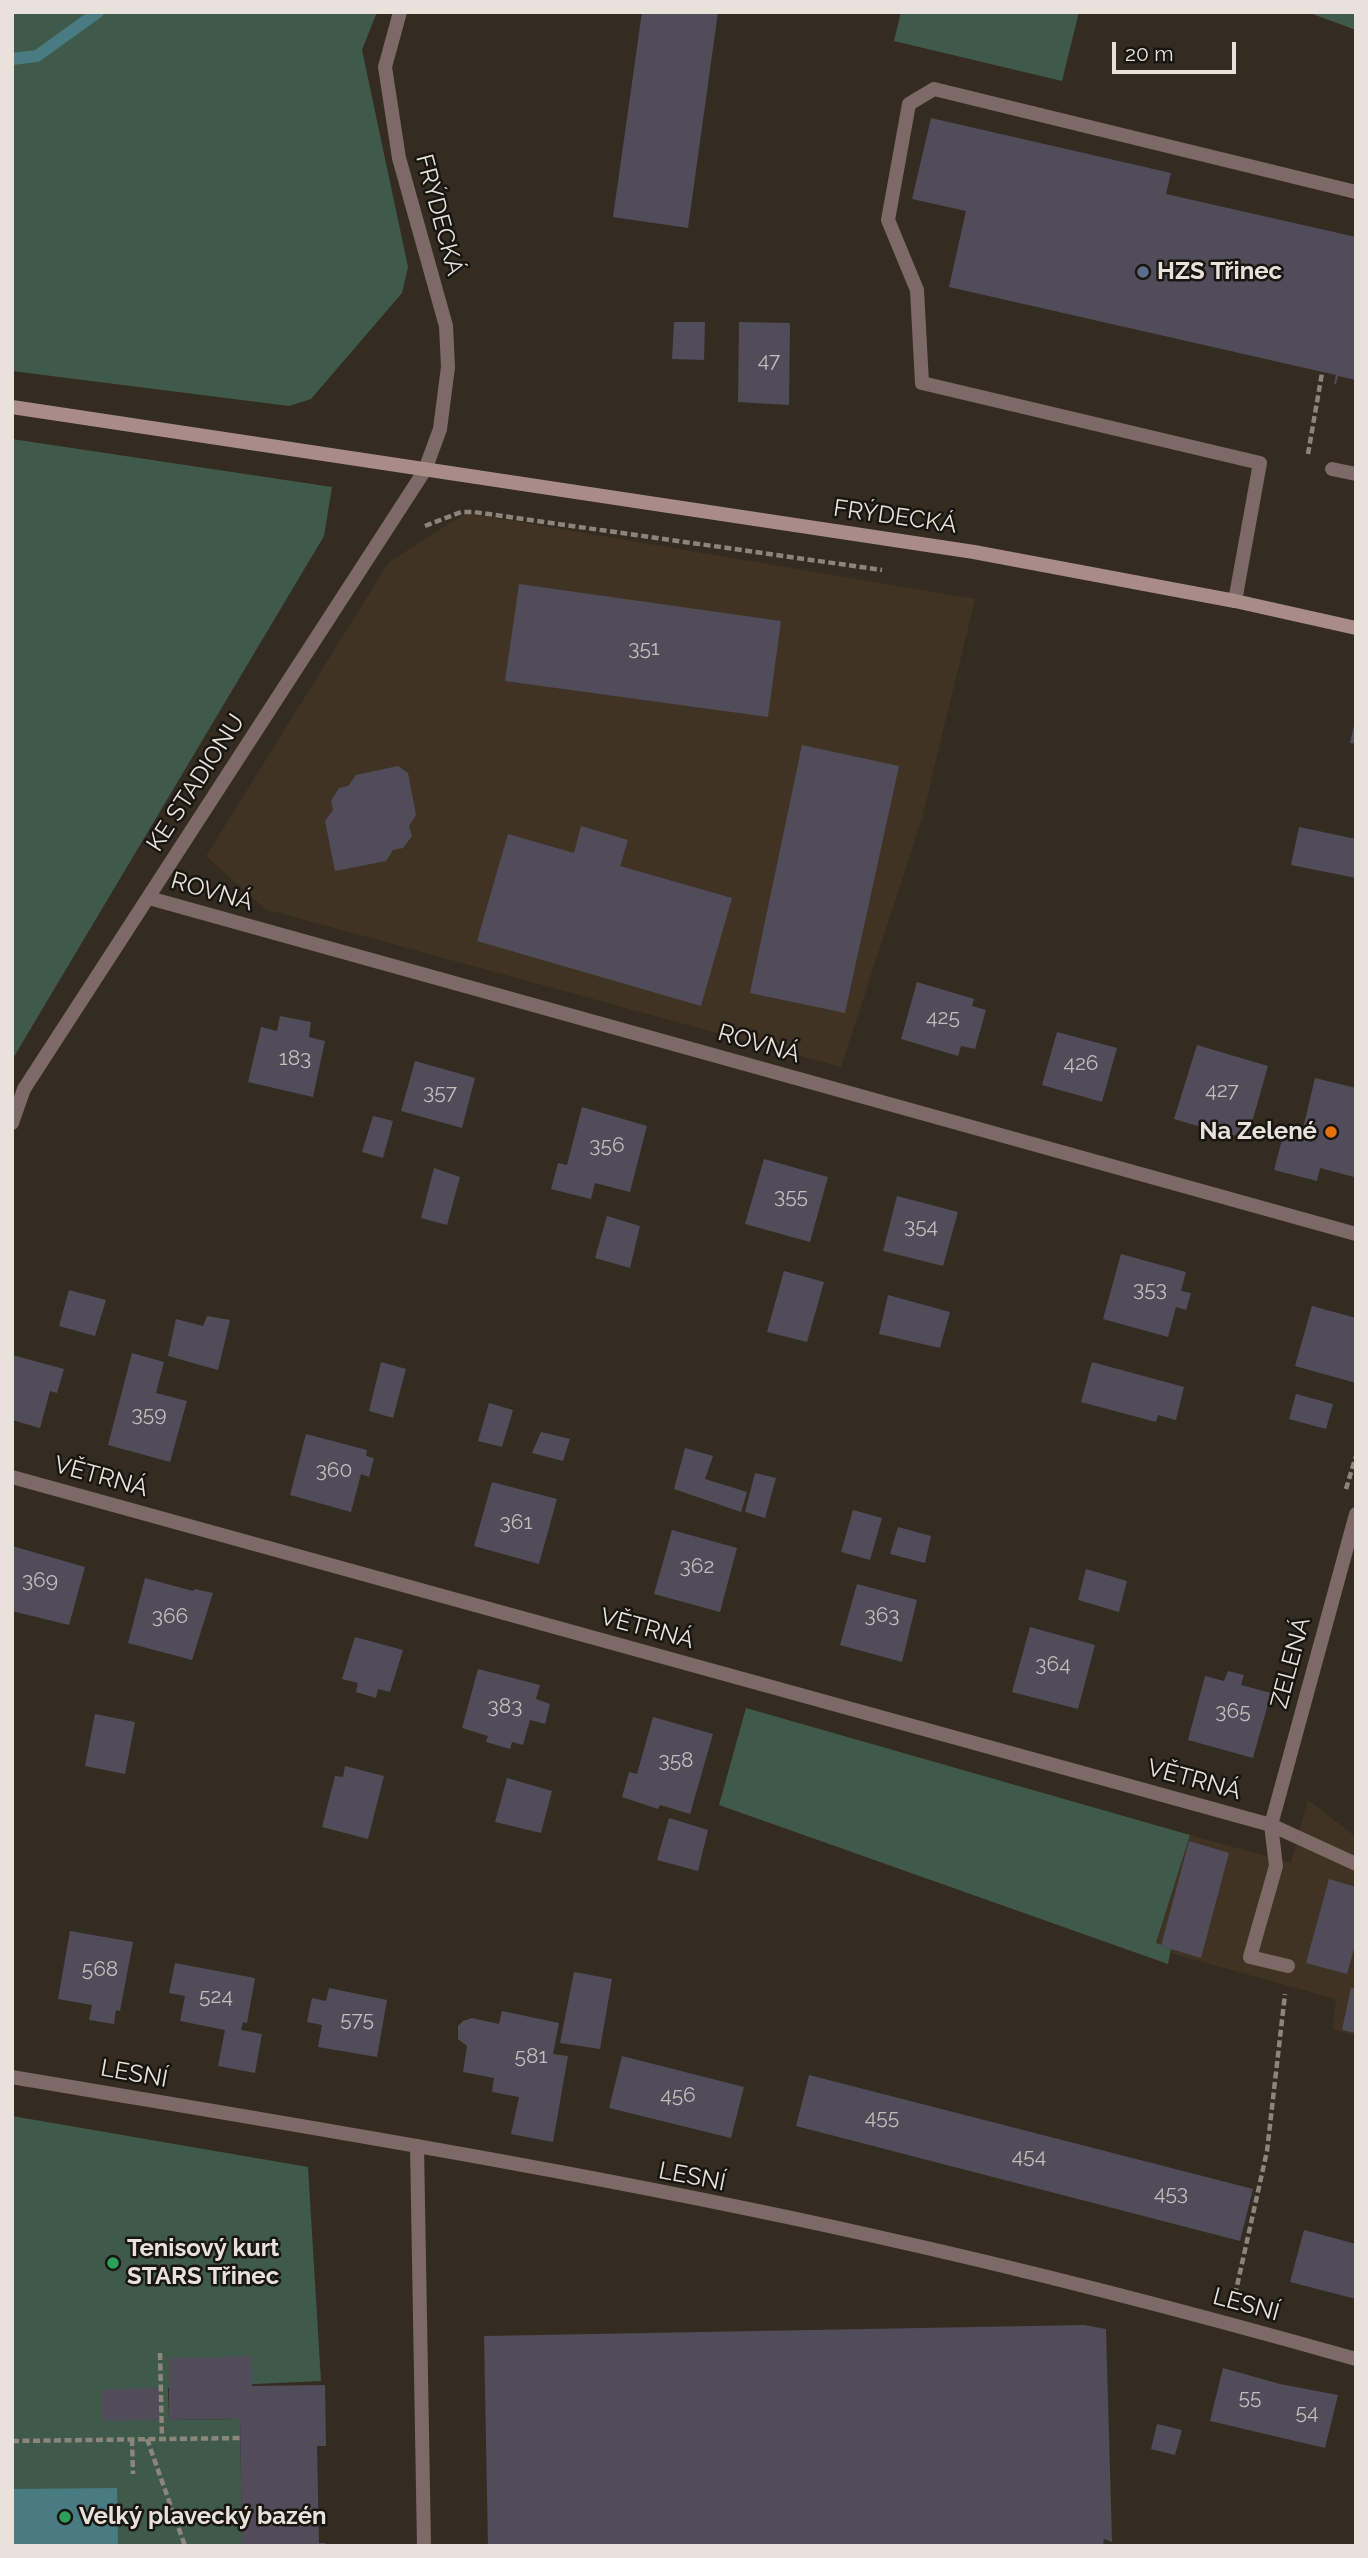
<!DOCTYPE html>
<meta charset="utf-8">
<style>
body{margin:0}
#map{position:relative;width:1368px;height:2558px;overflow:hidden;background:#352c21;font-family:Raleway,sans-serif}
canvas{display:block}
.frame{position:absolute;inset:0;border:14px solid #e8e2db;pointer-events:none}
.scale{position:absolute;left:1112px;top:42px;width:124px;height:32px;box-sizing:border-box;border:4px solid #e8e2db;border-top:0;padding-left:9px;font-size:21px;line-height:24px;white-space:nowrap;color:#e8e2db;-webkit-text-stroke:5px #191510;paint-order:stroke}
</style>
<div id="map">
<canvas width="1368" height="2558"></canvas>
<div class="frame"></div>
<div class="scale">20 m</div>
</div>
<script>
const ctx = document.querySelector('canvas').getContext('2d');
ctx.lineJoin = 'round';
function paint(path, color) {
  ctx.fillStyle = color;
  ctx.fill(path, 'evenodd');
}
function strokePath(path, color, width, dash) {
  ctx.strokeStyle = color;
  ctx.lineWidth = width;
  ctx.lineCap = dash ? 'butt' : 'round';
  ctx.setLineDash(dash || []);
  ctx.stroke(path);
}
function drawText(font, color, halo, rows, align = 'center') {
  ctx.font = font + ' Raleway,sans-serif';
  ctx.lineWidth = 5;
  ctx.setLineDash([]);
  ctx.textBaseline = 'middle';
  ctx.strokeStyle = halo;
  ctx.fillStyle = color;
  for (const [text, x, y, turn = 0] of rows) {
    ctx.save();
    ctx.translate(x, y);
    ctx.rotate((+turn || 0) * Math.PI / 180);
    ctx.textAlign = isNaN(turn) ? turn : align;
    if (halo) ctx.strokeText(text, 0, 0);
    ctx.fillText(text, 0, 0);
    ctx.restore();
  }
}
paint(new Path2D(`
 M466 513 975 599 922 818 841 1067 265 909 206 856 389 562Z
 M1308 1800 1356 1837V2036L1333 2029 1336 1999 1170 1953 1171 1948 1156 1944 1190 1835 1291 1863Z`), '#413323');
paint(new Path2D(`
 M12 12H377L362 50 408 267 402 293 311 399 289 406 12 371Z
 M901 12H1079L1062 81 894 41Z
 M1307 12H1356V30Z
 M12 439 332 487 324 536 12 1060Z
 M746 1708 1190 1835 1156 1943 1171 1948 1168 1964 719 1805Z
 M12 2116 308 2167 321 2381 168 2388 169 2420 240 2419 242 2546H12Z`), '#3f5a4b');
paint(new Path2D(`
 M117 2488 118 2546H12V2489Z`), '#497b82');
strokePath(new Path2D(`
 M12 59 37 56 98 12`), '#497b82', 12);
paint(new Path2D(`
 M642 12H718L688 228 613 217Z
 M931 118 1171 173 1166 194 1356 237V380L1338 376 1336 384H1334L1336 375 949 287 966 211 912 199Z
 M674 322H705L704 360 672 359Z
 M739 322 790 323 789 405 738 402Z
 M519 584 781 621 768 717 505 681Z
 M1355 721H1356V744L1350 743Z
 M802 745 899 766 845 1013 750 993Z
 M398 766 408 773 416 815 409 826 412 836 403 848 393 850 386 861 335 871 325 821 333 810 331 801 339 788 348 786 356 775Z
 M581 826 628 840 620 866 732 898 701 1006 477 941 508 834 574 853Z
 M1299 827 1356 839V878L1291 865Z
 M917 982 974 999 972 1006 986 1010 975 1049 961 1046 958 1056 901 1039Z
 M280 1016 311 1022 309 1037 325 1041 313 1097 248 1082 261 1027 277 1031Z
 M1057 1032 1117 1048 1102 1102 1042 1085Z
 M1197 1045 1268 1066 1247 1140 1202 1124 1201 1127 1174 1119Z
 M415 1061 475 1078 462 1128 401 1111Z
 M1315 1078 1356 1088 1354 1177 1320 1168 1317 1181 1274 1170 1284 1132 1301 1137Z
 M582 1107 647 1126 630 1192 595 1183 591 1199 551 1189 558 1163 567 1165Z
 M373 1116 393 1121 383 1158 362 1152Z
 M764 1159 828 1177 810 1242 745 1224Z
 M434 1168 460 1177 447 1225 421 1218Z
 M897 1196 958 1212 943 1266 883 1251Z
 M607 1216 640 1226 630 1268 595 1258Z
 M1121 1254 1186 1272 1181 1291 1191 1293 1186 1310 1176 1307 1168 1337 1103 1319Z
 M784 1271 824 1282 807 1342 767 1332Z
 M69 1290 106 1300 95 1336 59 1326Z
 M888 1295 950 1312 940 1348 879 1334Z
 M1312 1306 1356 1318V1383L1295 1366Z
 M207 1316 230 1320 218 1370 168 1356 176 1319 203 1326Z
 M132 1353 164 1362 156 1393 187 1401 170 1462 108 1445Z
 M12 1355 64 1369 57 1393 50 1391 40 1428 12 1420Z
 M381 1362 406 1369 393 1418 369 1411Z
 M1092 1362 1184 1387 1176 1420 1158 1415 1156 1422 1081 1402Z
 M1296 1394 1333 1404 1326 1429 1289 1419Z
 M489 1403 513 1410 502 1447 478 1441Z
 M541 1432 570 1439 563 1461 532 1453Z
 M306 1434 367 1450 366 1456 374 1458 369 1477 361 1474 351 1512 290 1495Z
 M685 1448 713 1456 705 1479 747 1492 741 1512 674 1489Z
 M755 1473 776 1478 765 1518 745 1512Z
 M492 1482 557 1499 539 1564 474 1546Z
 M853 1510 882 1518 870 1560 841 1552Z
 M898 1527 931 1536 925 1563 890 1554Z
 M672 1530 737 1548 720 1612 654 1594Z
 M12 1546 85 1567 69 1625 12 1611Z
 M1086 1569 1127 1581 1119 1612 1078 1600Z
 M145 1578 193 1591 195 1589 213 1593 192 1660 128 1643Z
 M857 1584 917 1600 902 1662 840 1645Z
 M1030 1627 1095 1645 1078 1709 1012 1692Z
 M355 1637 403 1650 390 1692 378 1689 376 1698 356 1692 358 1683 342 1679Z
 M478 1669 540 1685 536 1699 550 1704 545 1724 530 1720 523 1745 512 1742 510 1749 486 1742 488 1736 462 1728Z
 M1228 1671 1244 1675 1241 1685 1271 1693 1253 1758 1188 1740 1205 1676 1224 1681Z
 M95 1714 135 1722 125 1774 85 1766Z
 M653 1717 713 1734 690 1814 660 1805 658 1809 622 1797 629 1772 637 1774Z
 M345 1766 384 1776 368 1839 322 1827 335 1776 343 1777Z
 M507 1778 552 1791 541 1833 495 1822Z
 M669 1818 708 1830 698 1871 657 1860Z
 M1189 1841 1229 1853 1201 1958 1161 1946Z
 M1329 1879 1356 1887V1941L1347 1974 1306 1963Z
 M70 1931 133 1942 120 2011 116 2010 114 2024 89 2020 92 2005 58 1999Z
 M175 1963 255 1978 247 2023 243 2022 241 2030 262 2034 255 2073 218 2066 225 2030 180 2021 185 1996 169 1993Z
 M574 1972 612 1979 600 2049 560 2043Z
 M329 1988 387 2000 377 2057 318 2047 322 2025 307 2022 312 1998 326 2001Z
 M1351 1988 1356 1989V2033L1342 2030Z
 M502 2011 559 2023 553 2054 568 2056 553 2142 511 2134 519 2097 492 2092 494 2078 463 2072 467 2046 458 2039V2026L463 2021 472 2018 499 2024Z
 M622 2056 744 2087 731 2138 609 2108Z
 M809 2075 1253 2189 1240 2241 796 2126Z
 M1304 2230 1356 2244V2299L1290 2282Z
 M1084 2325 1106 2329 1112 2542 1104 2539 1103 2543 1108 2546H488L484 2336Z
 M251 2356 252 2386 325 2385 326 2446H317L319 2543H325V2546H242L240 2419 169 2420V2358Z
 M1223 2368 1280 2384 1338 2395 1325 2448 1210 2421Z
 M160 2388V2420L102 2421V2389Z
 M1157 2424 1182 2430 1175 2455 1151 2449Z`), '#504c5a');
strokePath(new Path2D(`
 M1308 454 1322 373
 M425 526 461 512H474L882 570
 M1346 1489 1356 1456
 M1235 2295 1267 2151 1285 1994
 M160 2353 162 2439
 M132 2439 133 2474
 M147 2439 185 2546
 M12 2441 240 2438`), '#8c857c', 4.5, [7, 3.5]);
strokePath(new Path2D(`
 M400 12 385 67 399 158 446 326 448 367 440 429 425 470
 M1332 469 1356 474
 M1235 601 1260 463 922 383 917 290 888 220 909 104 934 89 1356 192
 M1271 1825 1276 1866 1250 1957 1288 1966
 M1271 1825 1356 1864
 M417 2146 424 2546`), '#7d6a66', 14);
strokePath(new Path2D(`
 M149 898 1356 1234
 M12 1123 24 1089 425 470
 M12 1477 1271 1825 1356 1514
 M12 2077C300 2126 589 2172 874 2236 1036 2272 1197 2314 1356 2359`), '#7d6a66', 14);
strokePath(new Path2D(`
 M12 407 974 552 1235 601 1356 628`), '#aa8c86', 14);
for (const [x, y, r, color] of [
 [1143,272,7,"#5c6f8a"],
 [1331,1132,7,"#e8710a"],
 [113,2263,7,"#2e9e5b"],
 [65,2517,7,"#2e9e5b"]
]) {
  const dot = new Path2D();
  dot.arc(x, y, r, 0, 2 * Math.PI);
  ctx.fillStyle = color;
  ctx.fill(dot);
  strokePath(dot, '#191510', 2.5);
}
drawText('21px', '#c2bcbb', null, [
 ["47",769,361],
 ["351",644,649],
 ["425",943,1018],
 ["183",295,1059],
 ["426",1081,1064],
 ["427",1222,1091],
 ["357",440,1093],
 ["356",607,1146],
 ["355",791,1197],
 ["354",921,1227],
 ["353",1150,1290],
 ["359",149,1415],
 ["360",334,1471],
 ["361",516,1523],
 ["362",697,1567],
 ["369",40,1581],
 ["363",882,1616],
 ["366",170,1617],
 ["364",1053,1665],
 ["383",505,1707],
 ["365",1233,1712],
 ["358",676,1761],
 ["568",100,1970],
 ["524",216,1997],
 ["575",357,2020],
 ["581",531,2057],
 ["456",678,2096],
 ["455",882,2118],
 ["454",1029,2157],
 ["453",1171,2194],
 ["55",1250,2398],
 ["54",1307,2413]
]);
drawText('24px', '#e8e2db', '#191510', [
 ["FRÝDECKÁ",439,215,75],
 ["FRÝDECKÁ",895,517,8],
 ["KE STADIONU",196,783,-57],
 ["ROVNÁ",212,892,16],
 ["ROVNÁ",759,1044,16],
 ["VĚTRNÁ",101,1477,15],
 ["VĚTRNÁ",647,1629,15],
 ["ZELENÁ",1291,1663,-75],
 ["VĚTRNÁ",1194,1780,15],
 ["LESNÍ",134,2074,10],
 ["LESNÍ",692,2177,11],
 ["LESNÍ",1246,2305,15]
]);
drawText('bold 24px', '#e8e2db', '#191510', [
 ["HZS Třinec",1157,272],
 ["Na Zelené",1317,1132,"right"],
 ["Tenisový kurt",127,2249],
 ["STARS Třinec",127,2277],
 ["Velký plavecký bazén",79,2517]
], 'left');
</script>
